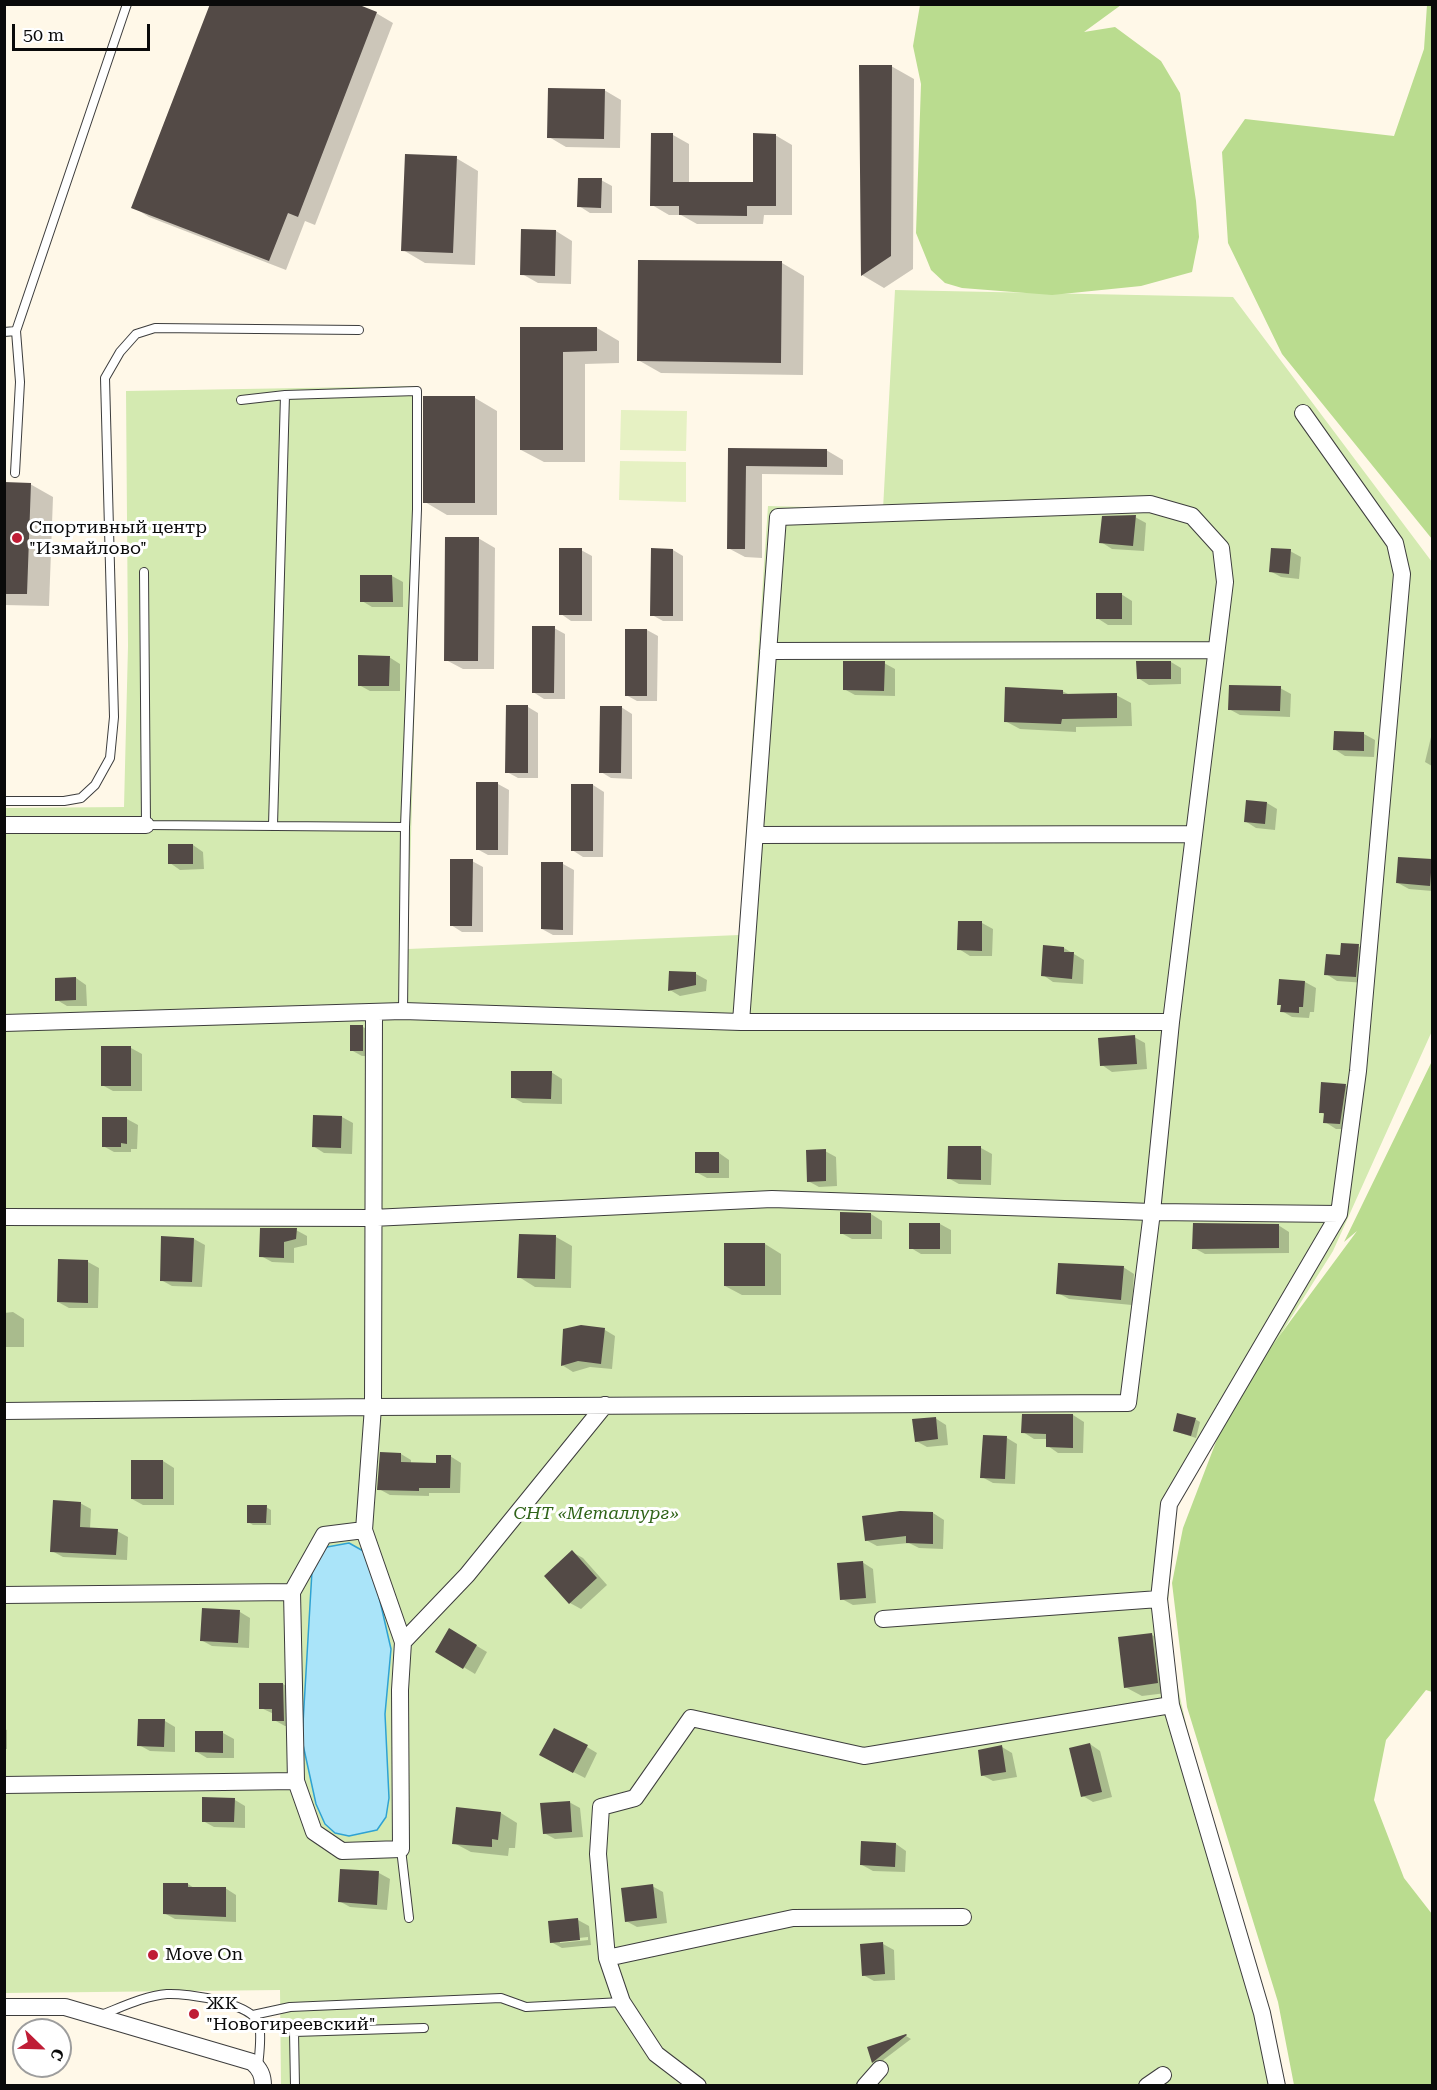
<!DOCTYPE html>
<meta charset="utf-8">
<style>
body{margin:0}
#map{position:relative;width:1437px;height:2090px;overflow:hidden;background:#fff8e8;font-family:"Roboto Serif",serif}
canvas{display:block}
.frame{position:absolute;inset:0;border:6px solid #0a0a0a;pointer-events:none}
.north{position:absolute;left:12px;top:2018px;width:60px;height:60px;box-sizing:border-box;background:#fff;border:2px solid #9d9d9d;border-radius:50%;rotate:113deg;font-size:16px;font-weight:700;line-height:24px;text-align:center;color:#0a0a0a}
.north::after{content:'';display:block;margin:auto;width:21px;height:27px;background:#bf1d36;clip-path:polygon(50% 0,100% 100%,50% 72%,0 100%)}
.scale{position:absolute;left:12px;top:24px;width:138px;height:27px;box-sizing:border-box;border:3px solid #0a0a0a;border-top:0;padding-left:8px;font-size:18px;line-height:21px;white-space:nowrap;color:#0a0a0a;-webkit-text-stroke:4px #fff;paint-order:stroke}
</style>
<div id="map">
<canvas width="1437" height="2090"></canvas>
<div class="frame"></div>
<div class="north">С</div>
<div class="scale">50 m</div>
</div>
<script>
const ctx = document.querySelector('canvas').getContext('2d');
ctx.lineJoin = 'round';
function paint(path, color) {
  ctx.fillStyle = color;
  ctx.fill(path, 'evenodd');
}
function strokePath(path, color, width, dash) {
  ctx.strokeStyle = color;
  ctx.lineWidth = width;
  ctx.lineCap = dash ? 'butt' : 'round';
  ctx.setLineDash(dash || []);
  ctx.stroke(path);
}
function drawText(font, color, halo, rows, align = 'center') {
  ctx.font = font + ' "Roboto Serif",serif';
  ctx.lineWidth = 6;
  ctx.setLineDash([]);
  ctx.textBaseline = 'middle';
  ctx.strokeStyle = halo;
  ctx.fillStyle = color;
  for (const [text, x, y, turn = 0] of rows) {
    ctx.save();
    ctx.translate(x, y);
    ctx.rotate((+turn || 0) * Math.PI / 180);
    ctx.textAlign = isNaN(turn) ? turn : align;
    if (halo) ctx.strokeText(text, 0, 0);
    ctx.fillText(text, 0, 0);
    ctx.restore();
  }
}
paint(new Path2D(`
 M895 290 1233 297 1432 562V1031L1333 1251 1198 1466 1175 1505 1168 1604 1176 1679 1198 1777 1283 2085H281L280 1990 5 1993 4 808 124 807 128 646 126 391 418 386 420 505 408 949 739 935 768 506 883 509Z`), '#d4eab1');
paint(new Path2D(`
 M920 5H1121L1084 32 1115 27 1161 61 1180 93 1196 201 1199 237 1192 272 1141 286 1052 295 962 288 945 283 931 270 916 233 921 84 913 46Z
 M1427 5H1432V539L1282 354 1228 243 1222 152 1245 119 1394 136 1424 49Z
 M1432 1061V1692L1426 1690 1386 1740 1374 1800 1404 1878 1432 1914V2085H1294L1278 2002 1187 1707 1172 1583 1183 1528 1232 1400 1357 1231 1344 1242Z`), '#badc8f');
paint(new Path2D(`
 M621 410 687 411 686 451 620 450Z
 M620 461 686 462V502L619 500Z`), '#e6f1c3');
const water = new Path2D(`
 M349 1543 365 1552 374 1575 391 1649 385 1714 389 1798 386 1817 377 1830 349 1836 335 1833 325 1824 316 1804 302 1740 312 1571 317 1553 327 1547Z`);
paint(water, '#aae4f9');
strokePath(water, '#2ea2d3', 1.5);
paint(new Path2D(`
 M376 13 393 23 315 225 305 221 286 270 149 217 133 207Z
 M891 66 914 79 913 269 884 288 862 275 861 67Z
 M604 90 621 100 620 148 566 147 549 137Z
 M673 135 689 144V183L755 184 775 135 792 145V215H764L763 224H697L681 215H669L652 205Z
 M456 158 478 171 475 265 425 263 403 250Z
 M601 180 612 186V213H590L579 206Z
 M556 231 572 241 571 284 538 283 522 274Z
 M782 263 804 276 803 375 661 373 638 360Z
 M597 328 619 341V363L585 364V462H544L521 450V329Z
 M475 398 497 411V515H447L425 502Z
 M729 449 826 450 843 460V475L762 474V558L745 557 728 548Z
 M4 483 30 484 53 497 49 606 4 605Z
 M1135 517 1146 523 1144 551 1112 549 1101 542Z
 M478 538 495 548 494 669H463L446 660Z
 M581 550 592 556V621H571L561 614Z
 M673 550 683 556V621H663L652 615Z
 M1290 551 1301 557 1299 579 1281 577 1270 571Z
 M362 576H392L403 582V607H372L362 601Z
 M1121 594 1132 601V625H1108L1097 618Z
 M554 628 565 634V699H544L533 692Z
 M647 630 658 636 657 701H637L626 695Z
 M389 657 400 664V691H370L359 685Z
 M1171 662 1181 668V684L1149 685 1138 678Z
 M884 663 895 669V696L855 695 844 689Z
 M1280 688 1291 694 1290 717 1240 715 1229 709Z
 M1062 691 1070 695H1116L1131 703 1132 726 1076 727V732L1020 729 1005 721Z
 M528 707 538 713V778H518L507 772Z
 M621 707 632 714V779L611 778 601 772Z
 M1335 733 1364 734 1375 740 1374 757 1345 756 1334 749Z
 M1431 737 1432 738V766L1425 762Z
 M498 784 509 790 508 855H488L477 849Z
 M573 785H593L604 792 603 857H583L572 850Z
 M1267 803 1277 809 1275 830 1256 828 1245 821Z
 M193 845 203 852 204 869 180 870 170 863Z
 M472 861 483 867V932H462L451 925Z
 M1432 861V891L1409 889 1398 883Z
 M563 864 574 870 573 935H553L542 929Z
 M959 922 982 923 993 929 992 956H970L959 949Z
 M1358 946 1369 952 1366 983 1337 981 1326 974 1342 956Z
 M1064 948 1084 960 1083 984 1053 982 1043 975Z
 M696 974 707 980 706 991 680 996 670 990Z
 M76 978 86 985 87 1006H67L57 1000Z
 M1280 980 1305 982 1316 988 1314 1012H1310L1309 1018 1292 1017 1282 1011V1006L1279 1004Z
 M351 1027H363L374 1033V1056H362L351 1050Z
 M1134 1037 1145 1043 1147 1069 1112 1072 1102 1065Z
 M103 1048H131L142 1054V1091H113L102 1085Z
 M551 1072 562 1079V1104L523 1103 512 1097Z
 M1345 1085 1356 1091 1351 1129H1336L1325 1122V1115L1321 1112Z
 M342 1117 353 1123 352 1154 324 1153 313 1146Z
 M127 1119 138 1125 137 1149H131V1152H114L103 1146Z
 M981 1148 992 1154 991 1185 959 1184 948 1178Z
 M825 1151 836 1157 837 1186 819 1187 808 1181Z
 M719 1153 729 1160V1178H707L696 1172Z
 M871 1214 882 1221V1239H852L841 1233Z
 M940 1224 951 1230V1254H921L911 1248Z
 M1278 1225 1289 1232V1253L1205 1254 1194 1248Z
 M296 1230 307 1236V1245L294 1248V1263L272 1262 261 1256Z
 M556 1237 572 1246 571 1288 535 1287 519 1277Z
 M194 1239 205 1245 202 1287 172 1286 161 1280Z
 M765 1244 781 1254V1295H742L725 1286Z
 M60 1261 88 1262 99 1268 98 1308H69L58 1302Z
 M1123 1267 1134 1274 1132 1305 1069 1299 1058 1293Z
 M13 1312 24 1319V1347H4V1313Z
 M605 1330 615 1336 612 1369 590 1367 573 1372 562 1365Z
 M1073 1415 1084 1422 1083 1453H1058L1048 1446V1439H1034L1023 1432Z
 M935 1418 946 1425 948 1445 927 1447 916 1441Z
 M1195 1419 1200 1422 1196 1438 1174 1431Z
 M1007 1438 1017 1444 1015 1484 993 1483 982 1477Z
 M401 1454 411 1460V1464H437L450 1456 461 1463 460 1493H429V1496L390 1495 379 1489Z
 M163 1461 174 1468V1505H143L132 1499Z
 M80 1503 91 1509 90 1529 117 1531 128 1537 127 1560 63 1557 52 1551Z
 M266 1507 271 1510V1525H253L248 1522Z
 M900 1513H933L944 1520 943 1549 919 1548 909 1543 877 1546 866 1540Z
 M572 1552 583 1558 607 1585 581 1609 570 1603Z
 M862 1562 873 1569 876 1603 853 1605 842 1599Z
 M240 1612 250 1618 249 1648 212 1646 201 1640Z
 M450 1630 487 1652 475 1674 437 1651Z
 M1152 1635 1169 1644 1174 1692 1142 1696 1125 1687Z
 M283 1684 294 1691 295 1726H285L274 1720V1714L261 1708Z
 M165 1721 175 1727V1752L150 1751 139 1745Z
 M4 1729 7 1730V1749H4Z
 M223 1733 234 1739V1758H207L197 1752Z
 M1090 1744 1100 1751 1112 1797 1093 1802 1083 1796Z
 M587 1747 597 1753 585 1778 552 1761Z
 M1002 1747 1012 1753 1017 1777 993 1781 982 1775Z
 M235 1800 245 1806V1828L214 1827 203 1821Z
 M569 1802 580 1808 583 1837 555 1839 544 1833Z
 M501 1813 517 1823 515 1848H509L508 1856 471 1852 454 1843Z
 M896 1844 906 1851 905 1872 873 1871 862 1865Z
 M379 1873 390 1879 387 1910 350 1907 339 1901Z
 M188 1884 194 1888H225L236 1895V1922L175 1919 164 1913Z
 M652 1886 663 1892 667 1923 637 1927 626 1921Z
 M578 1920 589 1926 591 1945 562 1948 551 1942ZM588 1937V1940L560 1943V1940Z
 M883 1944 894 1950 895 1980 874 1981 863 1975Z
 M906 2036 911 2039 878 2064 873 2062Z`), '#0003');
paint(new Path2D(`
 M210 4H357L377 12 298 217 288 213 269 261 131 208Z
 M859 65H892L891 256 861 276Z
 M548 88 605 89 604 139 547 138Z
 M651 133H673V182H753V133L776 134V206H747V216L679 215V206H650Z
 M405 154 457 156 453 253 401 251Z
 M578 178H602L601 208 577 207Z
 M521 229 556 230 555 276 520 275Z
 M638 260 782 261 781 363 637 361Z
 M520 327H597V351L563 352V450H520Z
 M423 396H475V503H423Z
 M728 448 827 449V467L746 466 745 549H727Z
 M4 482 31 483 27 594H4Z
 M1136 515 1133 546 1099 543 1102 516Z
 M445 537H479L478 661H444Z
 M559 548H582V615H559Z
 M651 548 673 549V616H650Z
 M1271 548 1291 549 1289 574 1269 572Z
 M360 575H392L393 602H360Z
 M1096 593H1122V619H1096Z
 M532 626H555L554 693H532Z
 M625 629H647V696H625Z
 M358 655 390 656 389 686H358Z
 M843 661H885L884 691 843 690Z
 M1136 661H1171V679H1137Z
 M1229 685 1281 686 1280 711 1228 710Z
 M1005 687 1063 690V694L1117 693V718L1062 719 1061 724 1004 722Z
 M506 705H528V773H505Z
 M600 706H622L621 773H599Z
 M1334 731 1364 732V751L1333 750Z
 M476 782H498V850H476Z
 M571 784H593V851H571Z
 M1246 800 1267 802 1265 824 1244 822Z
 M168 844H193V864H168Z
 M1398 857 1432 859 1430 886 1396 883Z
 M450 859H473L472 926H450Z
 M541 862H563V930L541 929Z
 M958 921H982V951L957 950Z
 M1341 943 1359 944 1356 977 1324 975 1326 954 1340 955Z
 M1043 945 1064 947V952H1074L1072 979 1041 976Z
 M669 971 696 972V985L668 991Z
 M76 977V1000L55 1001V978Z
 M1279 979 1305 981 1303 1007H1299V1013L1280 1012 1281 1005H1277Z
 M350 1025H363V1051H350Z
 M1135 1035 1137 1064 1100 1066 1098 1038Z
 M101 1046H131V1086H101Z
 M511 1071H552L551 1099 511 1098Z
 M1321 1082 1346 1084 1340 1124 1323 1123 1324 1113H1319Z
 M313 1115 342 1116 341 1148 312 1147Z
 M102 1117H127V1144L121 1143V1147H102Z
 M948 1146H981V1180L947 1179Z
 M826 1149V1181L807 1182 806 1150Z
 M695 1152H719V1173H695Z
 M840 1212 871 1213V1234H840Z
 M909 1223H940V1249H909Z
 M1193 1223 1279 1224V1248L1192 1249Z
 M260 1228H297L296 1239 284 1242V1258L259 1257Z
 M519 1234 556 1235 555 1279 517 1278Z
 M161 1236 194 1238 192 1282 160 1281Z
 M724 1243H765V1286H724Z
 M58 1259 88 1260V1303L57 1302Z
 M1058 1263 1124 1266 1121 1300 1056 1294Z
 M581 1325 605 1328 601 1364 578 1361 561 1366 563 1329Z
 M1177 1413 1196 1418 1191 1436 1173 1431Z
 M1022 1414H1073V1448L1046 1447V1434L1021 1433Z
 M936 1417 938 1439 915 1442 912 1419Z
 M983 1435 1007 1436 1005 1479 980 1478Z
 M380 1452 401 1453V1462L436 1463V1455H451L450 1488H419V1491L377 1490Z
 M131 1460H163V1499H131Z
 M53 1500 81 1502 80 1527 118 1529 116 1555 50 1552Z
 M247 1505H267L266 1523H247Z
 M900 1511 933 1512V1544L906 1543V1536L865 1541 862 1516Z
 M572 1550 597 1578 569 1604 544 1576Z
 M863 1561 866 1598 840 1600 837 1563Z
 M202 1608 240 1610 238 1643 200 1641Z
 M449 1628 477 1645 463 1669 435 1652Z
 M1152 1633 1158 1683 1124 1688 1118 1637Z
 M259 1683H283L284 1721H272V1709H259Z
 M138 1719H165L164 1747 137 1746Z
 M554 1728 588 1745 573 1773 539 1755Z
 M195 1731H223V1753L195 1752Z
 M1090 1743 1102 1792 1081 1797 1069 1748Z
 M1002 1745 1006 1772 981 1776 978 1750Z
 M202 1797 235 1798 234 1822H202Z
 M570 1801 572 1832 543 1834 540 1803Z
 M456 1807 501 1812 498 1840 492 1839V1847L452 1844Z
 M861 1841 896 1843 895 1867 860 1865Z
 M340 1869 379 1871 377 1905 338 1902Z
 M163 1883H188V1887H226V1917L163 1914Z
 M653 1884 657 1918 625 1922 621 1888Z
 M578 1918 580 1940 550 1943 548 1921Z
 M883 1942 885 1974 862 1976 860 1944Z
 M906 2034 907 2035 872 2063 867 2047Z`), '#534a46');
const service = new Path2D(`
 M4 332 16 331 127 4
 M241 400 285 395 417 391V509L405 827 403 1011
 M15 473 20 382 16 331
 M144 572 146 825 405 827
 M4 801H64L81 798 95 785 110 758 114 717 105 378 120 352 136 334 155 328 359 330
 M273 825 285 395
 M401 1849 409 1918
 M101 2015C122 2007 144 1996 167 1994 187 1993 254 2003 259 2025 262 2036 259 2056 258 2067
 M253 2015 290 2007 501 1998 526 2007 622 2002
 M295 2086 294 2032 424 2028`);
const minor = new Path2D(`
 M768 651 1216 650
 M4 825H146
 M755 835 1194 834
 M4 1023 403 1011 741 1022H1171
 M4 1217 372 1218 772 1199 1152 1212 1339 1214
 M4 1411 373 1407 1128 1403 1152 1212 1171 1022 1225 582 1221 548 1192 516 1150 504 778 517 741 1022
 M364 1530 403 1642 400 1690 401 1849 342 1851 314 1832 296 1781 292 1592 324 1535 364 1530 373 1407 374 1012
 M4 1595 292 1592
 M883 1619 1159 1599
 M403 1642 467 1575 605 1405
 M4 1785 296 1781
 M607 1958 793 1918 963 1917
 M4 2007H65L252 2062C260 2069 263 2075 263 2086
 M698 2086 656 2054 622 2002 607 1958 598 1854 601 1807 635 1798 691 1718 864 1756 1171 1705
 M865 2086 880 2069
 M1147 2086 1163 2075
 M1277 2086 1262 2013 1171 1705 1159 1599 1169 1504 1339 1214 1358 1071 1402 574 1395 543 1303 413`);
strokePath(service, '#3d3d3d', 10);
strokePath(minor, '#3d3d3d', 18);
strokePath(service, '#fff', 8);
strokePath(minor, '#fff', 16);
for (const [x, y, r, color] of [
 [17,538,6,"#bf1d36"],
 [153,1955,6,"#bf1d36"],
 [194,2014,6,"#bf1d36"]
]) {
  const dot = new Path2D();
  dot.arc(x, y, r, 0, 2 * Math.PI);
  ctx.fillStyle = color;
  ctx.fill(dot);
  strokePath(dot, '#fff', 2);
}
drawText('18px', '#0a0a0a', '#fff', [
 ["Спортивный центр",29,528],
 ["\"Измайлово\"",29,549],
 ["Move On",165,1955],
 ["ЖК",206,2004],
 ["\"Новогиреевский\"",206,2025]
], 'left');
drawText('italic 18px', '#306419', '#fff', [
 ["СНТ «Металлург»",596,1514]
]);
</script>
